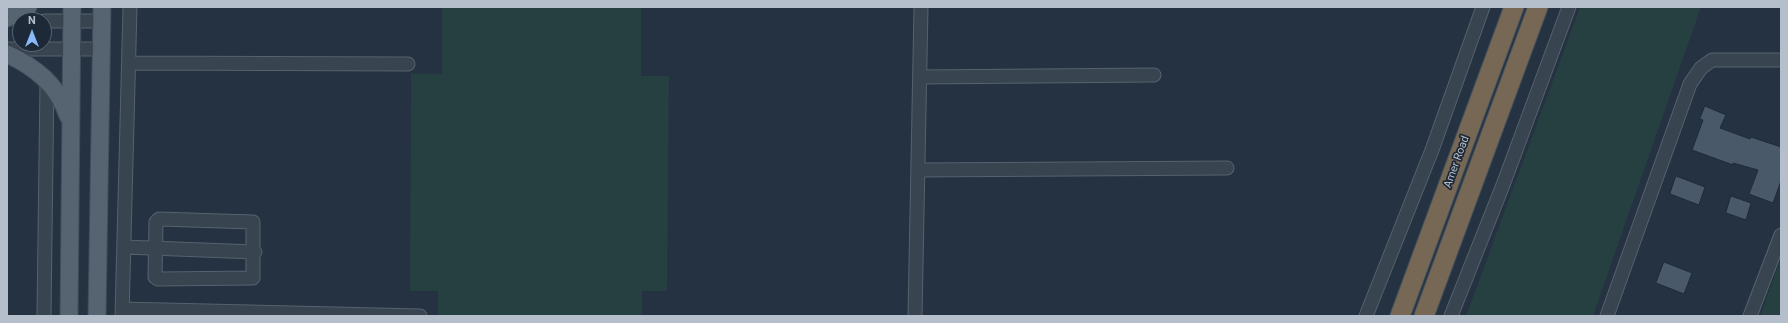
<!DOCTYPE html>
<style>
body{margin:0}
#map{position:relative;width:1788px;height:323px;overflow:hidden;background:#243241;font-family:Roboto,sans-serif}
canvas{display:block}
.frame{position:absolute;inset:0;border:8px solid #b5bfcb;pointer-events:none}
.north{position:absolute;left:12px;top:12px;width:40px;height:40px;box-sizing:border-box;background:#1d2936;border:1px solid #5a6572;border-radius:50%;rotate:0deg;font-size:11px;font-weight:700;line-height:16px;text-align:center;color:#b5bfcb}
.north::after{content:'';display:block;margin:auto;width:14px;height:18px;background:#89bbfc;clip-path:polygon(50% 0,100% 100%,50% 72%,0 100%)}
</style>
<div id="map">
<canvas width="1788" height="323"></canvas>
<div class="frame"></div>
<div class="north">N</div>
</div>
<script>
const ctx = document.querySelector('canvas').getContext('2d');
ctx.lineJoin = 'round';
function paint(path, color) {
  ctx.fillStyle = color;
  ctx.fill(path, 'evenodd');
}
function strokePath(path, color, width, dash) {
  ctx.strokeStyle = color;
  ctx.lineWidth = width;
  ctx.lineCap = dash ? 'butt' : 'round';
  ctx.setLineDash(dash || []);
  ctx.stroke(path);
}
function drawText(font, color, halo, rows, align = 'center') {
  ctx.font = font + ' Roboto,sans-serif';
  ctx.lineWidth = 3.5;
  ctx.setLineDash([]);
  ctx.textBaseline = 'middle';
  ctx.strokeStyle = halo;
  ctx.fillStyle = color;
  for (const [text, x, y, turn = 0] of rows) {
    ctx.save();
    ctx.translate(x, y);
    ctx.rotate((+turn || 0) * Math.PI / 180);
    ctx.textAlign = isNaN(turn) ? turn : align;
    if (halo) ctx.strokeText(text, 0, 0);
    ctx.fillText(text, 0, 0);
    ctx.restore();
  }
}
paint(new Path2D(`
 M442 7H641V76H669L667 291H642V316H438V291H410L411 74H442Z
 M1580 7H1701L1593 316H1466Z
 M1781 258V316H1760Z`), '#264042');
const building = new Path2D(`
 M1705 106 1726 115 1720 128 1750 139 1751 137 1781 147V181L1773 203 1749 194 1758 170 1733 163V165L1692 150 1703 120 1700 119Z
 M1676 176 1705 187 1699 205 1670 194Z
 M1731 196 1751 203 1746 220 1726 213Z
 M1664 262 1692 273 1684 294 1656 283Z`);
paint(building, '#4a596a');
strokePath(building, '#1f2b38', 1);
const minor = new Path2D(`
 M44 21H102
 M7 49H101
 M129 63 408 64
 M920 77 1154 75
 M918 170 1227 168
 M159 219 253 222V278L158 279 155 277 156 222Z
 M124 247 255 252
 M122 309 420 316
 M44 316 47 80
 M122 316 130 7
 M915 316 921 7
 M1366 316 1432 150 1483 7
 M1451 316 1503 185 1569 7
 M1607 316 1690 84 1701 68 1712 60H1781
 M1750 316 1781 235`);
const major = new Path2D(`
 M7 18 28 7
 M7 54C35 67 58 85 68 116
 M69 316 72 7
 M97 316 102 7`);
const highway = new Path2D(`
 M1400 316 1514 7
 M1424 316 1538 7`);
strokePath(minor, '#56626e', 15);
strokePath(major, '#424d5a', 19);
strokePath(highway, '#434f5b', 21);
strokePath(minor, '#384450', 13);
strokePath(major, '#566370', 17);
strokePath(highway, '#776855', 19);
drawText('11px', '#b5bfcb', '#1d2936', [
 ["Amer Road",1457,162,-70]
]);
</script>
